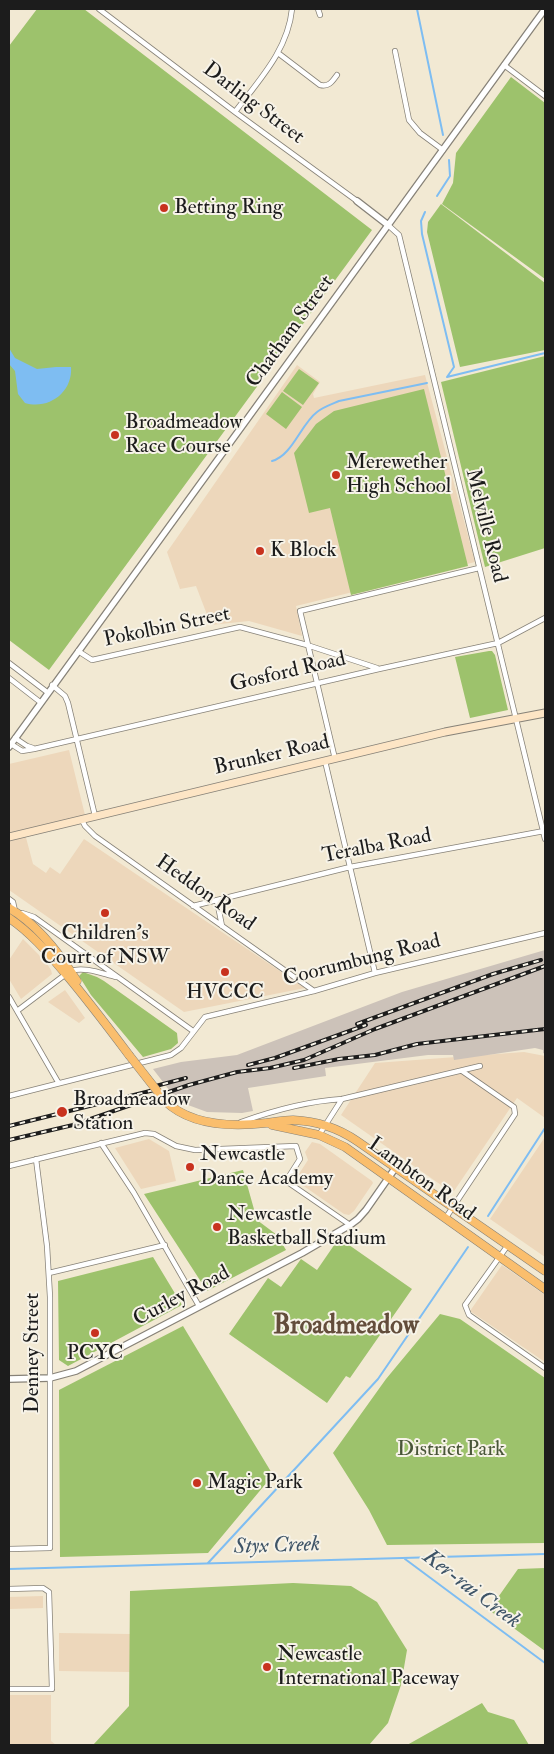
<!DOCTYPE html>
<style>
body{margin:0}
#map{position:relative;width:554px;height:1754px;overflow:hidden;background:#f2e9d3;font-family:"IM FELL Double Pica",serif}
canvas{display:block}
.frame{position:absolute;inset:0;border:10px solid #1c1c1c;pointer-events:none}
</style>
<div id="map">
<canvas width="554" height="1754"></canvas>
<div class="frame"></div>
</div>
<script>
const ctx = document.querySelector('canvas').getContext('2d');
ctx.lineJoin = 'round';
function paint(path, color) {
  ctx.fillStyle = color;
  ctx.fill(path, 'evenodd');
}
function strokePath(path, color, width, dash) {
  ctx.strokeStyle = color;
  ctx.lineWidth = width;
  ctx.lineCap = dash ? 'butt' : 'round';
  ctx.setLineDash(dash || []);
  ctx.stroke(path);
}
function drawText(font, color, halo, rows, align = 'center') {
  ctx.font = font + ' "IM FELL Double Pica",serif';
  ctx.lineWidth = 4;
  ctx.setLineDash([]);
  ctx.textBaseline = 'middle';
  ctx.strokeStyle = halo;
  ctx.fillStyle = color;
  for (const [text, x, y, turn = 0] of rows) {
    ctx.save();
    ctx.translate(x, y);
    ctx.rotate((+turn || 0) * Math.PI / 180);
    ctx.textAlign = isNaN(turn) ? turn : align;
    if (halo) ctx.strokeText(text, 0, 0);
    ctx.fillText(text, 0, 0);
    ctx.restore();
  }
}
paint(new Path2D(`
 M297 365 320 382 313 394 314 398 425 375 475 562 296 606 302 636 249 621 211 625 196 586 180 589 167 552Z
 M69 750 85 815 24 830 33 864 46 873 50 867 60 874 84 839 305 988 184 1012 9 890V764Z
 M23 939 45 961 51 970 52 974 21 999 9 979V960Z
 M65 990 85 1018 79 1023 48 1002Z
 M524 1052 545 1056V1118L517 1098 454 1191 451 1192 341 1115 375 1063Z
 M545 1137V1257L490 1219Z
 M149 1139 169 1151 176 1181 141 1189 115 1148Z
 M312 1142 320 1144 372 1181 373 1183 354 1211 349 1215 344 1214 295 1180 308 1160 305 1152Z
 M502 1265 545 1295V1362L470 1311Z
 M43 1596V1608L9 1609V1597Z
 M59 1633 130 1634V1672L59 1671Z
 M9 1695H51V1741L56 1745H9Z`), '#edd7bb');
paint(new Path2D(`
 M545 950V1054L543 1053V1050L535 1048 454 1060 453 1055H428L325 1068 326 1076 248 1088 253 1111 242 1113 207 1112 188 1105 173 1095 153 1069 181 1062 237 1055 402 992Z`), '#ccc2b9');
paint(new Path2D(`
 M37 9H84L372 230 49 670 9 640V46Z
 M511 77 545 103V279L442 204 453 183 456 153Z
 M441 204 545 283V350L460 367 427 232 428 222Z
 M545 356V548L485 567 441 382Z
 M299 369 319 383 303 405 283 391Z
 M424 389 468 566 351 595 330 508 309 513 294 453 316 424 334 411Z
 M282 392 302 407 286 429 266 414Z
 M489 651H492L495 655 508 710 470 718 455 657Z
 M83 972 97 977 104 981 177 1033 178 1043 171 1049 143 1057 91 995 79 976Z
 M243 1170 257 1220 277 1235 286 1250 207 1291 144 1194Z
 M339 1238 412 1289 350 1378 346 1376 327 1403 229 1334 268 1278 281 1287 301 1259 317 1270Z
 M153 1257 182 1305 68 1366 59 1360 58 1281Z
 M440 1314 460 1319 545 1378V1543L387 1545 369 1510 333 1453 386 1379Z
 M183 1326 273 1475 208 1553 60 1557 59 1390Z
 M545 1568V1651L489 1610 518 1569Z
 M293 1583 351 1586 377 1602 407 1650 401 1685 388 1723 369 1745H93L129 1706 130 1591Z
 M482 1703 488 1712 514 1720 529 1745H407Z`), '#9dc26c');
paint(new Path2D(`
 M9 332V348L15 358 37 369 56 367H71C73 392 49 410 25 403L18 394 15 371 9 364Z`), '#7ebdf2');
strokePath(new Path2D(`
 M417 9 443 135
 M437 196 450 176 449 160
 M425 212 421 221 422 234 454 367 447 377
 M447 377 545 353
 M272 461C292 456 301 424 317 412 323 407 332 404 339 401L427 383
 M488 1216 545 1128
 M405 1559 545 1663
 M208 1563 378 1379 468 1247
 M9 1569 545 1554`), '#7ebdf2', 2);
const minor = new Path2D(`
 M99 9 235 112 357 201
 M318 9 320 15
 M395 51 409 120 420 133 443 150
 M278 53 320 85C329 87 332 82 337 75
 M504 65 545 96
 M235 112C259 80 288 50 292 9
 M388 225 399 235 545 839
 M78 651 92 660 240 627 307 645 377 668
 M9 663 47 692
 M9 678 40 702
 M52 685 65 696 68 703 95 816
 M15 738 27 746 33 748
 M11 744 22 751 34 749 379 669 498 643 545 618
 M335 759 300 611 479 568
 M325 761 375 973
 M82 820 85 826 95 836 314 991
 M9 899 13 902 15 911
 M217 901 222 926
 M193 906 350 867 544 831
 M22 913 34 917 193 1031
 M71 971C84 966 103 974 116 977
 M9 997 58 1082
 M17 1011 66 974
 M9 1096 171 1055 181 1048 205 1017 314 991 375 973 545 933
 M241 1122C272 1111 308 1101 342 1099L480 1066
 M319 1135 342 1099
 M101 1143 134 1193 199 1306
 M9 1166 145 1133 154 1134 176 1146 195 1150 296 1146 300 1159 286 1181 350 1225
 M445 1219 515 1114 514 1107 462 1071
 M508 1245 465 1305 469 1315 545 1368
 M49 1273 165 1245
 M9 1549 50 1548V1297L47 1246 36 1159
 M9 1589 43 1588 49 1592 52 1689H9`);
const tertiary = new Path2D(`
 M357 201 388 225
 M9 747 545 9
 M9 1379 50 1378 76 1371 302 1253 350 1225 358 1219 366 1210 396 1167`);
const secondary = new Path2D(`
 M9 837 445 732 545 713`);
const primary = new Path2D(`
 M9 908C37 924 60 954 77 981
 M9 918C31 933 47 952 64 972 87 999 108 1027 129 1055
 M165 1101C191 1126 232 1127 266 1123 275 1122 284 1120 293 1120 316 1121 338 1128 357 1141L545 1271
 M272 1125 319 1135 345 1147 545 1289`);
strokePath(minor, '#878278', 6);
strokePath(tertiary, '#878278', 8);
strokePath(secondary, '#878278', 9);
strokePath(primary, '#878278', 9);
strokePath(minor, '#fff', 4.5);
strokePath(tertiary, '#fff', 5.5);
strokePath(secondary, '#fde5c5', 7);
strokePath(primary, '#fabe6d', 8);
const rail = new Path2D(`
 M357 1024 493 974 541 960
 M248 1065 275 1058 366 1025
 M294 1068 339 1059 375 1055 417 1044 545 1029
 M152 1087 186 1078
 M9 1126 158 1089
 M9 1140 73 1125 189 1085 237 1072 270 1068 304 1060 375 1029 545 966`);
strokePath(rail, '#1c1c1c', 4);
strokePath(rail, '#f7f3e8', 2, [5.5]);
const primaryBridge = new Path2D(`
 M129 1055 165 1101`);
strokePath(primaryBridge, '#878278', 9, []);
strokePath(primaryBridge, '#fabe6d', 8);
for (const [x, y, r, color] of [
 [164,208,5,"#c8321e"],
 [115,435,5,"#c8321e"],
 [336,475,5,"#c8321e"],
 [260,551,5,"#c8321e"],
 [105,913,5,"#c8321e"],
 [225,972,5,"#c8321e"],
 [62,1112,6,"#c8321e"],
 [190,1167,5,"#c8321e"],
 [217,1227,5,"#c8321e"],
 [95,1333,5,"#c8321e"],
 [197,1483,5,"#c8321e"],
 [267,1667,5,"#c8321e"]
]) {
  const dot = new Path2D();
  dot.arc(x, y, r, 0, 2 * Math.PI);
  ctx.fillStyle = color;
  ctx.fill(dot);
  strokePath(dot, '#f7f3e8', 2);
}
drawText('21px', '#1c1c1c', '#f7f3e8', [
 ["Darling Street",253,104,37],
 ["Chatham Street",291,332,-54],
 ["Melville Road",485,526,76],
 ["Pokolbin Street",167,628,-12],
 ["Gosford Road",288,673,-13],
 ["Brunker Road",272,756,-13],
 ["Teralba Road",377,847,-11],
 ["Heddon Road",205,894,35],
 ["Coorumbung Road",362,961,-14],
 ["Lambton Road",421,1180,36],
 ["Curley Road",182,1297,-28],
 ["Denney Street",33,1353,-90]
]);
drawText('21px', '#1c1c1c', '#f7f3e8', [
 ["Betting Ring",174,208],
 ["Broadmeadow",125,423],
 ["Race Course",125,447],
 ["Merewether",346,463],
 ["High School",346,487],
 ["K Block",270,551],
 ["Children's",105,934,"center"],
 ["Court of NSW",105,958,"center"],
 ["HVCCC",225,993,"center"],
 ["Broadmeadow",73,1100],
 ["Station",73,1124],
 ["Newcastle",200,1155],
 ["Dance Academy",200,1179],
 ["Newcastle",227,1215],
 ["Basketball Stadium",227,1239],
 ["PCYC",95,1354,"center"],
 ["Magic Park",207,1483],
 ["Newcastle",277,1655],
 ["International Paceway",277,1679]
], 'left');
drawText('21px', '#495638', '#f7f3e8', [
 ["District Park",451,1450]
]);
drawText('italic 22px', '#3e5467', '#f7f3e8', [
 ["Styx Creek",277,1547,-2],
 ["Ker-rai Creek",471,1590,37]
]);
drawText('bold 26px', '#634d3b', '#f7f3e8', [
 ["Broadmeadow",346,1327]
]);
</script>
